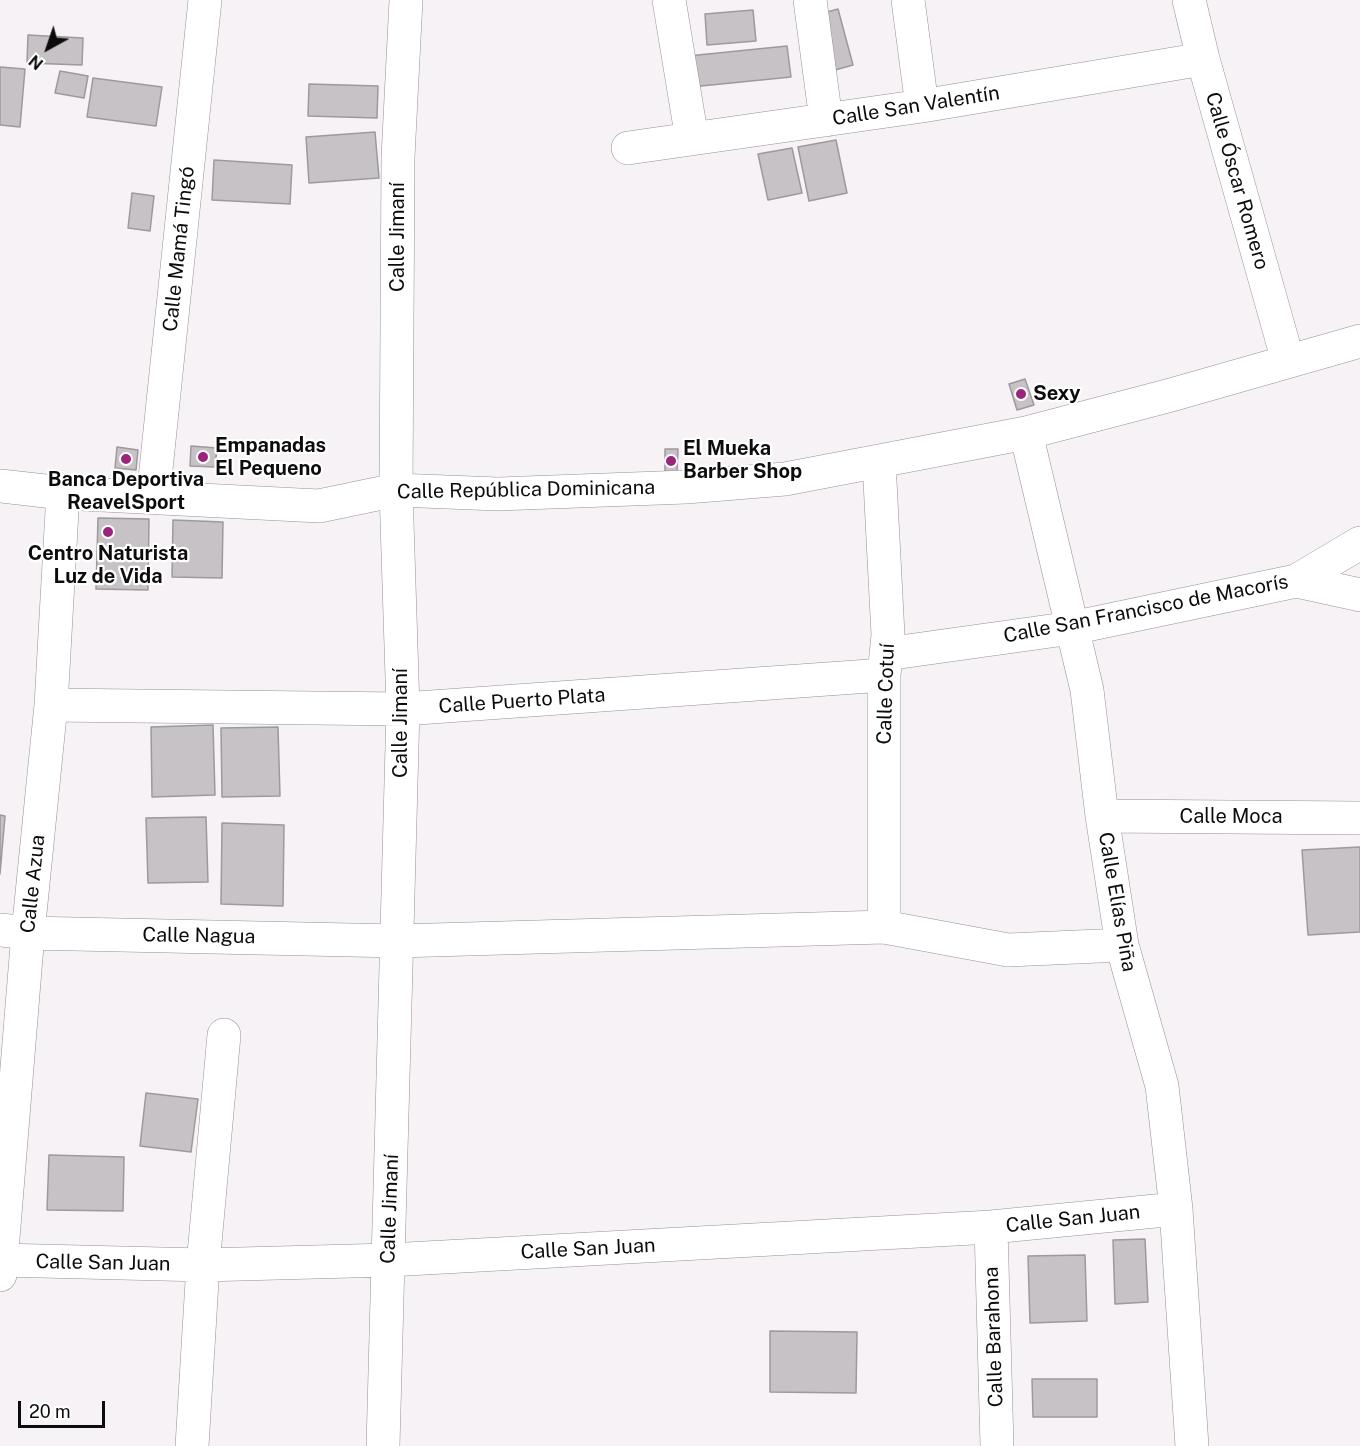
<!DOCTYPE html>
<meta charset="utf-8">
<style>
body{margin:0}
#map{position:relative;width:1360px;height:1446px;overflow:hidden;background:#f7f2f5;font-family:"Public Sans",sans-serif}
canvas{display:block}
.north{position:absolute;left:18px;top:18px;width:60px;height:60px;-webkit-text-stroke:4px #fff;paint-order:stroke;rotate:220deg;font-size:16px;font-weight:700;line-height:24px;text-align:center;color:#0d0c0c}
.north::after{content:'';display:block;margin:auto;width:21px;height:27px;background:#0d0c0c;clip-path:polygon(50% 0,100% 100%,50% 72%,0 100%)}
.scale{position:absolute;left:18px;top:1401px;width:87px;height:27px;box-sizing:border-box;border:3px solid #0d0c0c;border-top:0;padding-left:8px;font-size:18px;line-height:21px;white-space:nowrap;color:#0d0c0c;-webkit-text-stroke:4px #fff;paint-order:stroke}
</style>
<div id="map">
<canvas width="1360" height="1446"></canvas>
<div class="north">N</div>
<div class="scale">20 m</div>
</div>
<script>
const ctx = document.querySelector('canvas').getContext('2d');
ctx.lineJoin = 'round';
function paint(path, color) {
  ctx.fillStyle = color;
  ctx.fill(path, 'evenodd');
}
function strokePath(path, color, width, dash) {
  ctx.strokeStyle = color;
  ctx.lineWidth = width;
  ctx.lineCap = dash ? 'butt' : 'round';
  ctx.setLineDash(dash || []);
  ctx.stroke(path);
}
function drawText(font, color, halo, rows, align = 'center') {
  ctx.font = font + ' "Public Sans",sans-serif';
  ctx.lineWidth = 4.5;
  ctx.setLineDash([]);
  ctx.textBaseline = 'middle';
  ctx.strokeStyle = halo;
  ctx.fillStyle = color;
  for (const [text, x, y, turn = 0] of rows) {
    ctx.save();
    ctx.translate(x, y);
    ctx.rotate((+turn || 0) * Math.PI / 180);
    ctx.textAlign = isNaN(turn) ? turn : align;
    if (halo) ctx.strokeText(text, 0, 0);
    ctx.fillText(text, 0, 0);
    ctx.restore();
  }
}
const building = new Path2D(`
 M838 9 853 65 828 72 813 16Z
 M753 10 756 41 707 45 705 14Z
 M28 35 83 38 82 65 27 63Z
 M787 46 791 77 691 87 688 56Z
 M0 67 25 69 20 127 0 125Z
 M60 71 88 76 84 98 55 93Z
 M93 78 162 87 156 126 87 117Z
 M309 84 378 86 377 118 308 116Z
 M375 132 379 178 309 183 306 137Z
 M836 140 847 193 809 201 798 147Z
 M792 148 802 193 768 200 758 154Z
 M214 160 292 165 290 204 212 200Z
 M132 193 154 196 150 231 128 228Z
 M1025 379 1034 405 1017 410 1009 384Z
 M191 446 217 448 215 467 190 466Z
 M117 447 138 450 136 470 115 468Z
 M665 449H678L677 473 665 472Z
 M98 518 149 519 148 590 96 589Z
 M173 520 223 522 222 578 172 577Z
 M213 725 215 795 152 797 151 727Z
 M278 727 280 796 222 797 221 728Z
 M0 815 5 816 0 874Z
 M206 817 208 882 148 883 146 818Z
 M222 823 284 825 283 906 221 904Z
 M1360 847V932L1308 935 1302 850Z
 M146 1093 198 1099 191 1152 140 1146Z
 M49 1155 124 1157 123 1211 47 1210Z
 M1145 1239 1148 1302 1115 1304 1113 1240Z
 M1085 1255 1087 1321 1030 1323 1028 1256Z
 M770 1331 857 1332 856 1393 770 1392Z
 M1032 1379H1097V1417H1033Z`);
paint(building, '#c7c2c5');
strokePath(building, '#9d999c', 1.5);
const minor = new Path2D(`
 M669 0 692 139
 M810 0 826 120
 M908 0 922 106
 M1189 0 1203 59 1288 361
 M628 148 922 106 1203 59
 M1026 433 1087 690 1102 816 1122 945 1162 1086 1176 1209 1192 1446
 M879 462 888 635 884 675V927
 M0 486 63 493 319 506 396 490 498 494 686 487 785 479 1026 433 1171 395 1360 341
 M153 498 205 0
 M1296 581 1360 595
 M886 654 1072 628 1296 581 1360 543
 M51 705 403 709 884 675
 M1102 816 1360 818
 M0 930 28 933 398 941 884 927 1008 950 1122 945
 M991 1227 997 1446
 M0 1260 203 1265 389 1260 991 1227 1176 1209
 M0 1275 28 933 51 705 63 493
 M192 1446 203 1265 224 1035
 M383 1446 403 709 396 490 398 157 406 0`);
strokePath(minor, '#969194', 34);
strokePath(minor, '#fff', 33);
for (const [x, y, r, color] of [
 [1021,394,6,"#9b247d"],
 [203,457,6,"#9b247d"],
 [126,459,6,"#9b247d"],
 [671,461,6,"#9b247d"],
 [108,532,6,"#9b247d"]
]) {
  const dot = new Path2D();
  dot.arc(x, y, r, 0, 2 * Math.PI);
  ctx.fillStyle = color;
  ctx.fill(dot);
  strokePath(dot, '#fff', 2);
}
drawText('20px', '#0d0c0c', '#fff', [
 ["Calle San Valentín",916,106,-9],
 ["Calle Óscar Romero",1237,181,74],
 ["Calle Jimaní",398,237,-90],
 ["Calle Mamá Tingó",179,249,-84],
 ["Calle República Dominicana",526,490,-1],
 ["Calle San Francisco de Macorís",1146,609,-11],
 ["Calle Cotuí",886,694,-88],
 ["Calle Puerto Plata",522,701,-4],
 ["Calle Jimaní",401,723,-90],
 ["Calle Moca",1231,817],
 ["Calle Azua",33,884,-84],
 ["Calle Elías Piña",1117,902,80],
 ["Calle Nagua",199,936,1],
 ["Calle Jimaní",390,1209,-88],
 ["Calle San Juan",1073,1219,-6],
 ["Calle San Juan",588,1249,-3],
 ["Calle San Juan",103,1263,1],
 ["Calle Barahona",994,1337,-92]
]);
drawText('bold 20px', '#0d0c0c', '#fff', [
 ["Sexy",1033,394],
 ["Empanadas",215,446],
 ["El Pequeno",215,469],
 ["El Mueka",683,449],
 ["Barber Shop",683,472],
 ["Banca Deportiva",126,480,"center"],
 ["ReavelSport",126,503,"center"],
 ["Centro Naturista",108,554,"center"],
 ["Luz de Vida",108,577,"center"]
], 'left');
</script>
